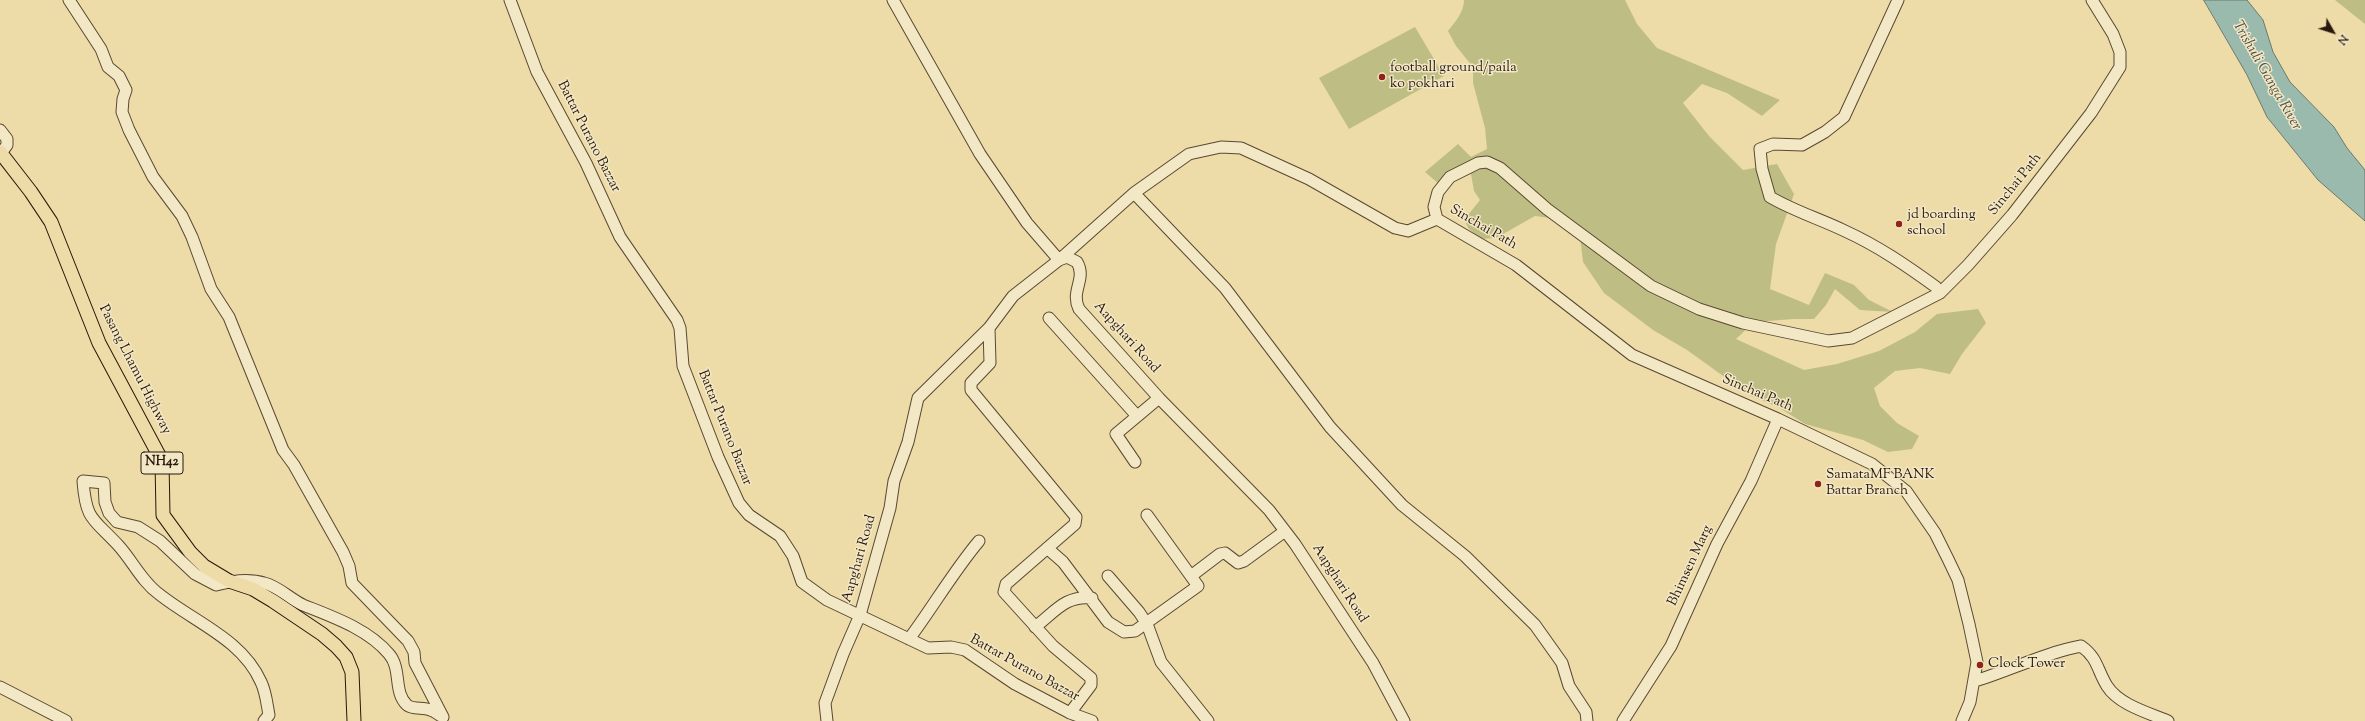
<!DOCTYPE html>
<style>
body{margin:0}
#map{position:relative;width:2365px;height:721px;overflow:hidden;background:#eddba8;font-family:"Sorts Mill Goudy",serif}
canvas{display:block}
.north{position:absolute;left:2313px;top:12px;width:40px;height:40px;-webkit-text-stroke:3px #f3e8c6;paint-order:stroke;rotate:129deg;font-size:11px;font-weight:700;line-height:16px;text-align:center;color:#29170b}
.north::after{content:'';display:block;margin:auto;width:14px;height:18px;background:#29170b;clip-path:polygon(50% 0,100% 100%,50% 72%,0 100%)}
</style>
<div id="map">
<canvas width="2365" height="721"></canvas>
<div class="north">N</div>
</div>
<script>
const ctx = document.querySelector('canvas').getContext('2d');
ctx.lineJoin = 'round';
function paint(path, color) {
  ctx.fillStyle = color;
  ctx.fill(path, 'evenodd');
}
function strokePath(path, color, width, dash) {
  ctx.strokeStyle = color;
  ctx.lineWidth = width;
  ctx.lineCap = dash ? 'butt' : 'round';
  ctx.setLineDash(dash || []);
  ctx.stroke(path);
}
function drawText(font, color, halo, rows, align = 'center') {
  ctx.font = font + ' "Sorts Mill Goudy",serif';
  ctx.lineWidth = 3;
  ctx.setLineDash([]);
  ctx.textBaseline = 'middle';
  ctx.strokeStyle = halo;
  ctx.fillStyle = color;
  for (const [text, x, y, turn = 0] of rows) {
    ctx.save();
    ctx.translate(x, y);
    ctx.rotate((+turn || 0) * Math.PI / 180);
    ctx.textAlign = isNaN(turn) ? turn : align;
    if (halo) ctx.strokeText(text, 0, 0);
    ctx.fillText(text, 0, 0);
    ctx.restore();
  }
}
paint(new Path2D(`
 M1464 0H1625L1637 24 1657 48 1780 100 1762 116 1727 93 1702 84 1683 103 1709 136 1743 170 1777 164 1794 194 1776 244 1770 289 1809 305 1825 273 1854 285 1869 300 1893 312 1860 310 1835 289 1826 305 1814 319H1794L1754 322 1736 339 1804 370 1837 364 1879 351 1915 332 1937 314 1978 309 1986 323 1962 354 1950 374 1920 368 1895 371 1874 388 1880 406 1897 423 1919 436 1912 449 1888 452 1863 440 1805 424 1778 407 1751 396 1687 350 1653 330 1604 293 1583 262 1580 236 1558 219 1535 216 1496 238 1481 239 1469 229 1464 220 1480 200 1474 191 1471 174 1439 184 1425 172 1458 144 1471 157 1487 149 1485 128 1473 83V67L1456 46 1448 31C1455 22 1464 12 1464 0Z
 M2335 0H2365V24Z
 M1415 27 1444 76 1349 129 1319 78Z`), '#bebe84');
const water = new Path2D(`
 M2204 0H2247L2263 20 2273 52 2290 82 2334 127 2347 148 2365 170V221L2318 180 2267 117 2247 75Z`);
paint(water, '#9abaae');
strokePath(water, '#6d796d', 1);
const minor = new Path2D(`
 M69 0 101 49 108 67 119 76 126 90 123 99 122 112 129 130 153 177 182 216 192 237 211 289 229 317 283 450 294 465 343 552 349 566 352 583 408 641 414 652 415 663 443 717
 M510 0 537 72 586 163 620 237 677 320 680 328 683 366 718 457 739 503 749 515 780 536 793 556 802 582 827 600 928 648 951 647 965 650 1015 684 1070 713 1092 721
 M893 0 980 154 1027 223 1059 260 1134 193 1189 154 1221 147 1241 148 1309 179 1395 228 1408 231 1437 219
 M1898 0 1844 117 1825 132 1802 145 1773 144 1760 149 1762 169 1770 197C1794 211 1820 219 1845 231 1878 246 1907 266 1936 287L1940 293
 M0 130 7 139V145L1 153
 M1134 193 1225 288 1330 427 1402 505 1465 556 1535 625 1562 663 1569 686 1586 712 1587 721
 M1049 318 1137 416
 M989 328 990 363 971 383V390L1076 517 1075 524 1006 584 1004 592 1053 646 1091 678V685L1070 713
 M1135 462 1116 434 1159 398
 M1047 548 1063 562 1108 622 1124 632 1135 631 1198 586 1147 515
 M1108 576 1139 612 1147 624 1161 662 1208 721
 M1191 576 1220 554 1225 553 1238 563 1244 561 1285 531
 M1035 627C1055 612 1065 595 1092 598
 M909 639C933 607 953 572 979 541
 M1975 681C2011 670 2044 653 2081 646 2098 658 2097 670 2107 686 2119 705 2149 713 2168 721
 M0 687 66 721
 M264 721 269 715C267 705 266 692 261 682 242 639 194 622 159 594 142 582 132 560 118 545 93 518 86 521 83 481L104 483 105 502 109 513 117 522 138 527 160 541 195 574 216 585C231 581 248 578 264 583 278 586 290 599 303 605 333 617 368 629 389 654 402 669 393 692 407 705 413 710 423 707 430 710 434 711 439 715 443 717
 M827 721 825 703 843 654 860 615 890 508 894 481 908 442 918 398 989 328 1013 296 1059 260 1067 257 1077 262C1087 279 1070 291 1079 309L1159 398 1269 510 1295 544 1373 663 1404 721
 M1623 721 1671 646 1717 544 1751 481 1778 419
 M1962 721 1970 702 1977 662 1969 624 1958 580 1948 559 1935 533 1906 491 1872 464 1778 419 1632 355 1516 265 1437 219 1434 207 1438 192 1450 177 1478 163 1487 162 1500 168 1547 209 1651 286 1699 309 1743 323 1828 341 1852 338 1940 293 1968 265 2012 215 2091 113 2120 67V52L2113 34 2092 0`);
const major = new Path2D(`
 M0 152 31 192 51 222 99 343 162 461 163 515 190 552 204 566 229 581 253 589 273 601 322 634 336 646 346 657 352 672 354 721`);
strokePath(minor, '#5a4832', 13);
strokePath(major, '#29170b', 15);
strokePath(minor, '#f3e8c6', 11);
strokePath(major, '#eddba8', 13);
for (const [x, y, r, color] of [
 [1382,77,4,"#8f2418"],
 [1899,224,4,"#8f2418"],
 [1818,484,4,"#8f2418"],
 [1980,665,4,"#8f2418"]
]) {
  const dot = new Path2D();
  dot.arc(x, y, r, 0, 2 * Math.PI);
  ctx.fillStyle = color;
  ctx.fill(dot);
  strokePath(dot, '#f3e8c6', 1.5);
}
for (const [x, y, w] of [
 [162,463,42]
]) {
  const box = new Path2D();
  box.roundRect(x - w / 2, y - 11, w, 22, 3);
  ctx.fillStyle = '#f3e8c6';
  ctx.fill(box);
  strokePath(box, '#29170b', 1);
}
drawText('bold 13px', '#29170b', null, [
 ["NH42",162,463]
]);
drawText('14px', '#29170b', '#f3e8c6', [
 ["football ground/paila",1390,69],
 ["ko pokhari",1390,85],
 ["jd boarding",1907,216],
 ["school",1907,232],
 ["SamataMF BANK",1826,476],
 ["Battar Branch",1826,492],
 ["Clock Tower",1988,665]
], 'left');
drawText('14px', '#29170b', '#f3e8c6', [
 ["Battar Purano Bazzar",588,137,63],
 ["Sinchai Path",2016,185,-51],
 ["Sinchai Path",1483,228,30],
 ["Aapghari Road",1126,338,48],
 ["Pasang Lhamu Highway",134,370,63],
 ["Sinchai Path",1757,394,23],
 ["Battar Purano Bazzar",724,428,68],
 ["Aapghari Road",860,559,-74],
 ["Bhimsen Marg",1691,566,-65],
 ["Aapghari Road",1339,584,57],
 ["Battar Purano Bazzar",1024,669,29]
]);
drawText('italic 15px', '#515044', '#f3e8c6', [
 ["Trishuli Ganga River",2266,76,60]
]);
</script>
